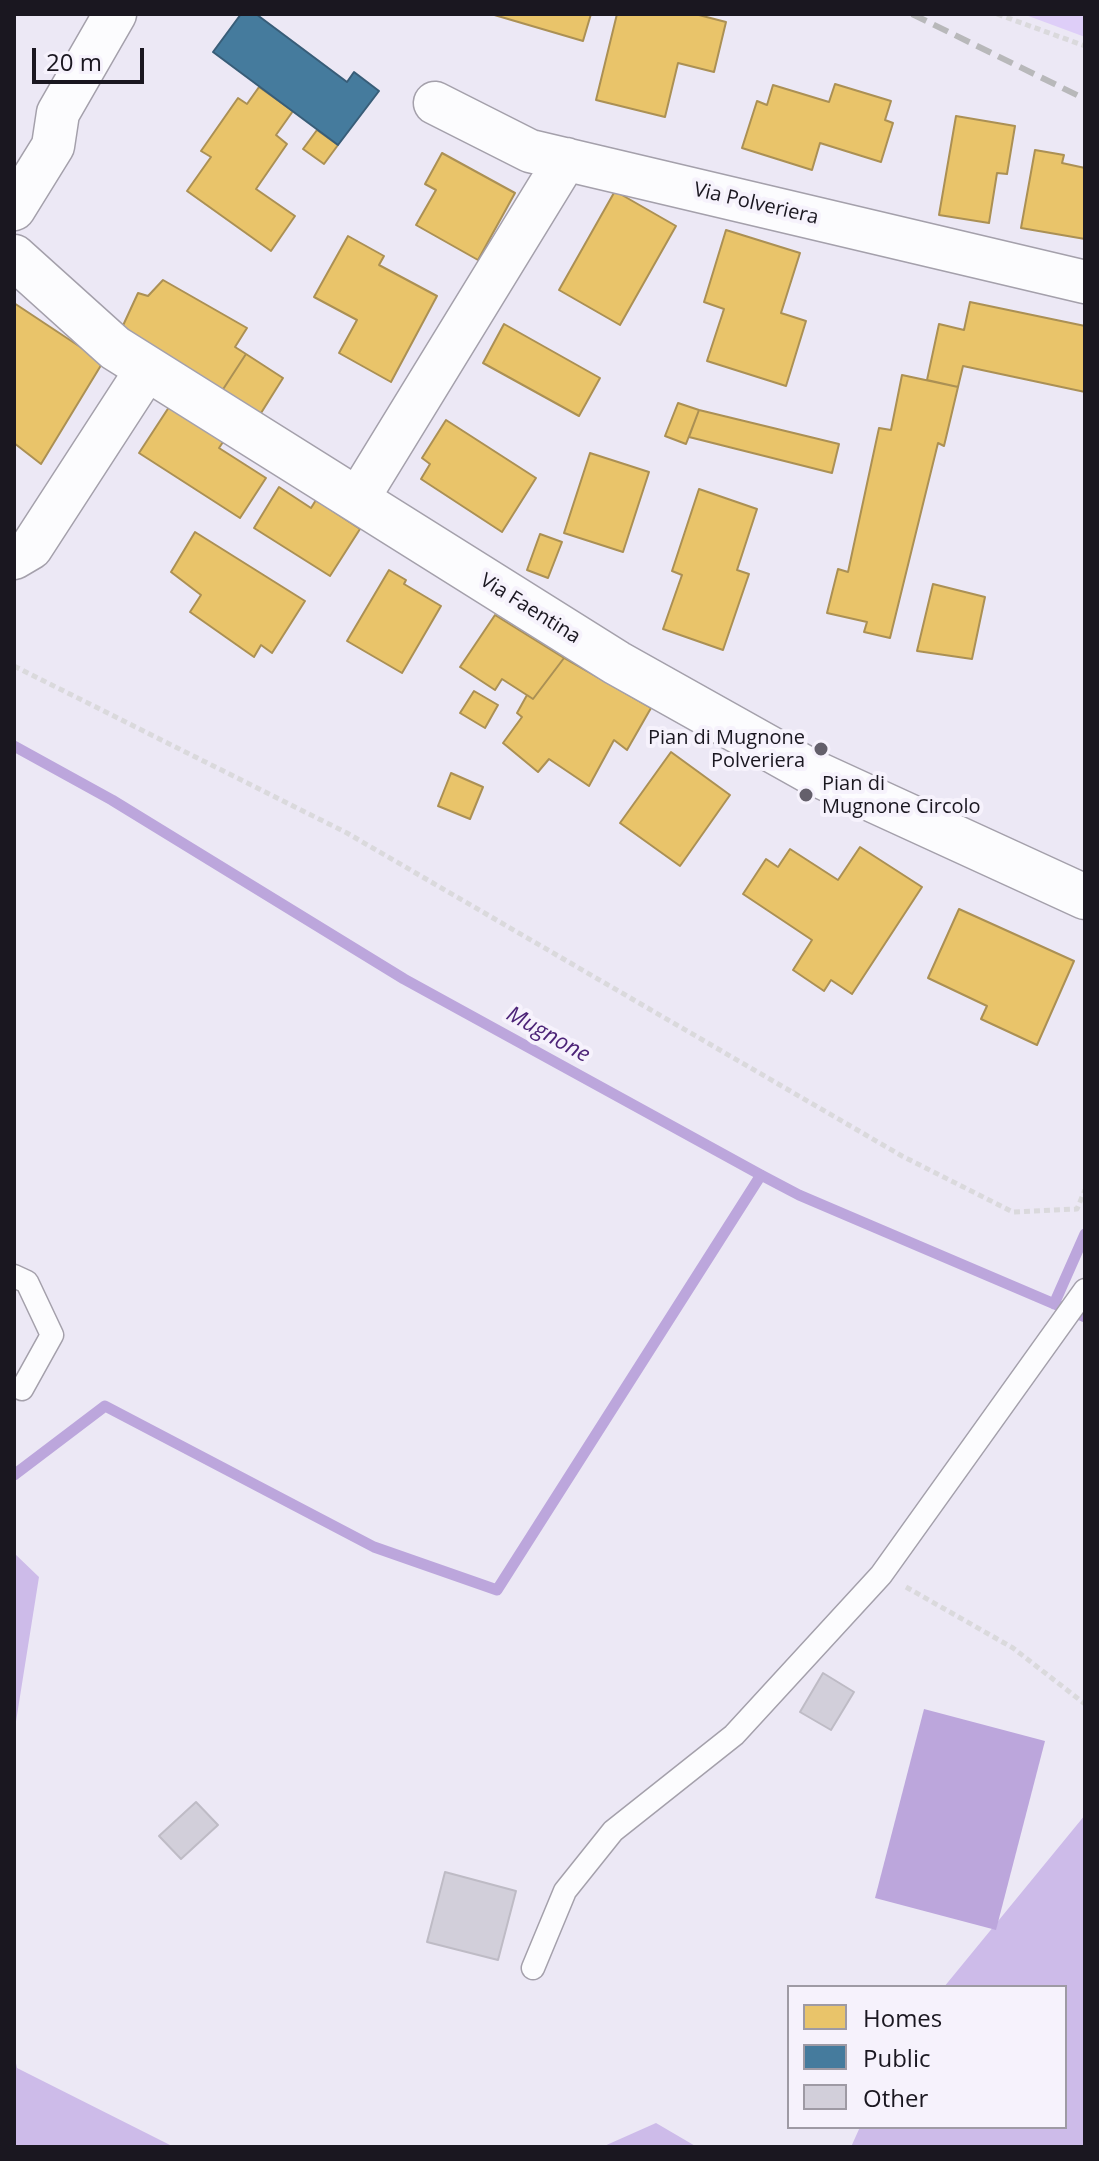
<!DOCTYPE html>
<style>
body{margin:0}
#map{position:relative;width:1099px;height:2161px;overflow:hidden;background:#ece8f5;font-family:"Open Sans",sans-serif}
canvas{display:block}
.frame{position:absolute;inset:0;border:16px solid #1a1720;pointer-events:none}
.legend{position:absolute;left:787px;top:1985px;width:280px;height:144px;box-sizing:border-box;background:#f6f2fc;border:2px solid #9e9aa4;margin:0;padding:10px 14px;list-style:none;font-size:24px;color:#1a1720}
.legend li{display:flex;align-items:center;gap:16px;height:40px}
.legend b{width:40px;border:2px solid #9e9aa4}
.scale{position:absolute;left:32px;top:48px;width:112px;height:36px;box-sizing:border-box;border:4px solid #1a1720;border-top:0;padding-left:10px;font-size:24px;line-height:28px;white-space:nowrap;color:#1a1720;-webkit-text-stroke:6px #f6f2fc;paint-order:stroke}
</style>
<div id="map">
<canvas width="1099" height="2161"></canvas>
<div class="frame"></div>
<ul class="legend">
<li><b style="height:22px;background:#e9c46a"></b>Homes</li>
<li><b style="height:22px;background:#457b9d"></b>Public</li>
<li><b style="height:22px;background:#d2cfda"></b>Other</li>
</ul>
<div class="scale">20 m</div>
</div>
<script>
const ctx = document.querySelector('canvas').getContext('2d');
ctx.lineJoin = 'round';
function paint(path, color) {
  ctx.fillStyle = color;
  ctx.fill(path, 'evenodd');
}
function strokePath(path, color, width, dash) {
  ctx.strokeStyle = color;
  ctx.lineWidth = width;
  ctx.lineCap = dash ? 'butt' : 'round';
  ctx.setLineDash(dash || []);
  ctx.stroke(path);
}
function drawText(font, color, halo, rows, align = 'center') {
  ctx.font = font + ' "Open Sans",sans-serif';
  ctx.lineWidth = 8;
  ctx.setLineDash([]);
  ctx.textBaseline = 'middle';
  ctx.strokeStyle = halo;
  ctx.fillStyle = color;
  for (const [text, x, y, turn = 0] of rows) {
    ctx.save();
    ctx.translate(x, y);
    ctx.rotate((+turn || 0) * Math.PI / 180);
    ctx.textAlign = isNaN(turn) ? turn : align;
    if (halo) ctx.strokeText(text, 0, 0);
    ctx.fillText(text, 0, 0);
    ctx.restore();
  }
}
paint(new Path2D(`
 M1023 14H1085V37Z`), '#decef8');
paint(new Path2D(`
 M14 1553 39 1577 14 1734Z
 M1085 1815V2147H851L860 2127H1065V1987H944Z
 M14 2054 17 2068 174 2147H14Z
 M656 2123 697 2147H602Z`), '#cdbbe9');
paint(new Path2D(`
 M924 1709 1045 1741 996 1930 875 1898Z`), '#bca6dc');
const homes = new Path2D(`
 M491 14H591L583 41Z
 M617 14H695L726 22 714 72 678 63 665 117 596 100Z
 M835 84 891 101 885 120 893 123 881 162 820 143 812 170 742 148 757 101 767 105 773 85 829 102Z
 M259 87 293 111 276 135 287 144 256 189 295 216 271 251 187 191 211 157 201 151 238 98 247 104Z
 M956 116 1015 126 1007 174 997 173 989 223 939 215Z
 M317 130 338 145 324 164 303 149Z
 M1035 150 1064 155 1062 163 1085 168V239L1021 228Z
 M442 153 515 193 478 260 416 225 436 190 425 184Z
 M615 191 676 226 620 325 559 290Z
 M726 230 800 253 781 313 806 321 786 386 707 361 724 309 704 302Z
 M348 236 384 256 379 265 437 296 391 382 339 353 357 320 314 297Z
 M163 280 247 328 235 347 246 354 218 397 120 332 138 293 148 296Z
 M970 302 1085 326V392L963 366 958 387 927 380 939 324 964 330Z
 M14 303 103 362 41 464 14 443Z
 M504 324 600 378 579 416 483 363Z
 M246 354 283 378 256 421 218 397Z
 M902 375 958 387 944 446 938 443 890 638 864 632 867 622 827 613 838 569 848 572 879 428 891 430Z
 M678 403 699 410 686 444 665 436Z
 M171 404 225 439 219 448 266 478 240 518 139 453Z
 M699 410 839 444 832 473 689 437Z
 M446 420 536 478 502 532 421 479 430 464 422 458Z
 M590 453 649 472 623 552 564 533Z
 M279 487 311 508 316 500 360 529 330 576 254 528Z
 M699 489 757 509 737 570 749 574 723 650 663 629 682 575 672 571Z
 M195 532 305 601 272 653 261 645 254 657 190 612 201 595 171 572Z
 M540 534 562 542 548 578 527 570Z
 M389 570 406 580 404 584 441 606 402 673 347 641Z
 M933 584 985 597 972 659 917 651Z
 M495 615 564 658 533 699 502 679 495 690 460 667Z
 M564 658 651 708 627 750 614 740 589 786 549 759 538 772 503 743 522 717 517 713 527 695 533 699Z
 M474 691 498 705 485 728 460 713Z
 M671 752 730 795 680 866 620 823Z
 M451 773 483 787 470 819 438 806Z
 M860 847 922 887 852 994 831 980 824 991 793 970 812 940 743 894 766 859 778 867 790 849 838 880Z
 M959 909 1074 961 1037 1045 981 1019 987 1006 928 978Z`);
paint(homes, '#e9c46a');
strokePath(homes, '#ab9054', 2);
const public = new Path2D(`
 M241 14H256L347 82 354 72 379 91 338 145 213 52Z`);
paint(public, '#457b9d');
strokePath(public, '#385d78', 2);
strokePath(new Path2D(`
 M14 746 112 800 404 979 761 1175 799 1195 1085 1317
 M1054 1304 1085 1234
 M14 1475 105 1406 374 1547 497 1590 761 1175`), '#bca6dc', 11);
const building = new Path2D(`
 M823 1673 854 1692 831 1730 800 1712Z
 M196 1802 218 1825 181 1859 159 1836Z
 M445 1872 516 1891 498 1960 427 1942Z`);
paint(building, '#d2cfda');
strokePath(building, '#bebbc5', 2);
const service = new Path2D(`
 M14 1276 27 1282 52 1335 22 1389
 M533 1968 565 1891 613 1831 734 1735 881 1575 1085 1290`);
const minor = new Path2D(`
 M435 103 530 151 1085 282
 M14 209 53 146 58 113 115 14
 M357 500 566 159
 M14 558 31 548 147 369`);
const primary = new Path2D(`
 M14 257 115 348 617 663 808 770 1085 897`);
strokePath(service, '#a4a0ab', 25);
strokePath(minor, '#a4a0ab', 45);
strokePath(primary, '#a4a0ab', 47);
strokePath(new Path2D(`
 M997 14 1085 46
 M14 666 347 833 902 1156 1013 1212 1077 1209 1085 1190
 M906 1587 1013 1648 1085 1704`), '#dad9dc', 5, [6, 4]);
strokePath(service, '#fcfcfe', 22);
strokePath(minor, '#fcfcfe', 42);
strokePath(primary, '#fcfcfe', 44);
strokePath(new Path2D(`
 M912 14 1085 99`), '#b8b8ba', 6, [16, 8]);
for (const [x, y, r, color] of [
 [821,749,8,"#64606b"],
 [806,795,8,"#64606b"]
]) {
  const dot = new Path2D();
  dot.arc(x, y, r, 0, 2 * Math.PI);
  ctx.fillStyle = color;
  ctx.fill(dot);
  strokePath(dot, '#f6f2fc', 3);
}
drawText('20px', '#1a1720', '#f6f2fc', [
 ["Via Polveriera",756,204,13],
 ["Via Faentina",530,609,32]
]);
drawText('20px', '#1a1720', '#f6f2fc', [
 ["Pian di Mugnone",805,738],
 ["Polveriera",805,761],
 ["Pian di",822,784,"left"],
 ["Mugnone Circolo",822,807,"left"]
], 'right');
drawText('italic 22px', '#4c2377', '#f6f2fc', [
 ["Mugnone",548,1035,29]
]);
</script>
